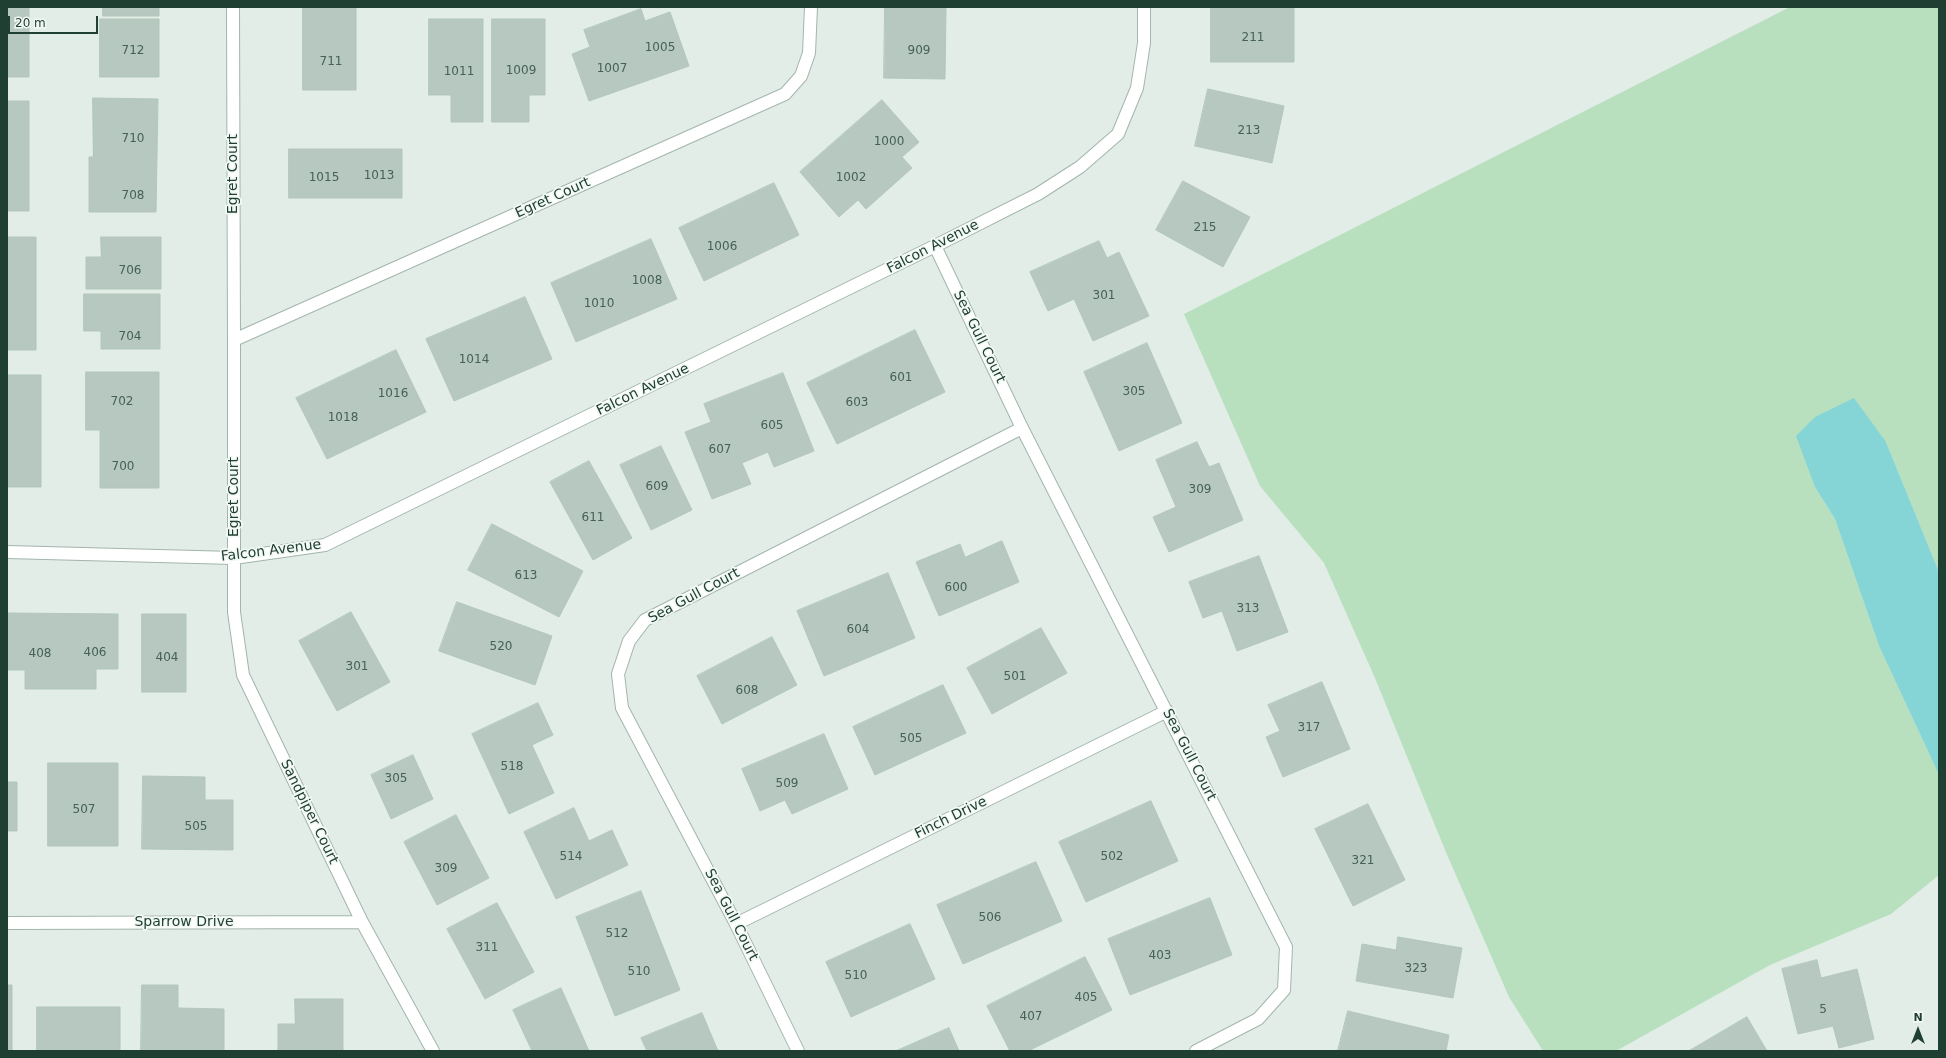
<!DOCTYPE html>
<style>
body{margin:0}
#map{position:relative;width:1946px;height:1058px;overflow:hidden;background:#e1ede6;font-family:"DejaVu Sans",sans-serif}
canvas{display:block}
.frame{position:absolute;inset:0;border:8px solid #203f33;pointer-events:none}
.north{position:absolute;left:1898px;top:1010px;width:40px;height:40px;-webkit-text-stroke:3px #f2f9f5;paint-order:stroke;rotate:0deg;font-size:11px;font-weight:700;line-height:16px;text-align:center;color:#203f33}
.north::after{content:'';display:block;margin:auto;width:14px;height:18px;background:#203f33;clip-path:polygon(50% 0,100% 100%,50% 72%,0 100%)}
.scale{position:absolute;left:8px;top:16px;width:90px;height:18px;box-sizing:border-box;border:2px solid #203f33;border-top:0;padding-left:5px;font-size:12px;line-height:14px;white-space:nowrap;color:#203f33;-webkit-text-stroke:3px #f2f9f5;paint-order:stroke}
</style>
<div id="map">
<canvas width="1946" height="1058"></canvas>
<div class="frame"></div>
<div class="north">N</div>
<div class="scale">20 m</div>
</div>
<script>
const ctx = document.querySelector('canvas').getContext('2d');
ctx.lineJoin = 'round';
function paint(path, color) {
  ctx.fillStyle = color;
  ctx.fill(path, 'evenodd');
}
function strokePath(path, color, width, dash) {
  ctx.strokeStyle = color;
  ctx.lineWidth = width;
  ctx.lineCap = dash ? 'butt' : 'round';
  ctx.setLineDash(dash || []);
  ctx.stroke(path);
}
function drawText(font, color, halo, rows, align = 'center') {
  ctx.font = font + ' "DejaVu Sans",sans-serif';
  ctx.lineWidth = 3.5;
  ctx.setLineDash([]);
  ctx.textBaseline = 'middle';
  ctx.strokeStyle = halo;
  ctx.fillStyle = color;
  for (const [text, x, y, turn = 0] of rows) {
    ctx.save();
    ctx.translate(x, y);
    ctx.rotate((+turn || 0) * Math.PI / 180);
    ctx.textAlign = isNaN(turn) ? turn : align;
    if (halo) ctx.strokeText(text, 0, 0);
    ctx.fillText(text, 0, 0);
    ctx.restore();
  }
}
paint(new Path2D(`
 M1790 7H1939V572L1886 442 1815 487 1835 519 1879 646 1939 775V875L1891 914 1770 965 1616 1051H1543L1509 997 1445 850 1375 678 1324 563 1260 486 1184 314Z`), '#b9e0be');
paint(new Path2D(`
 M1854 398 1886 442 1939 572V775L1879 646 1835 519 1815 487 1796 436 1815 417Z`), '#85d4d6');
const building = new Path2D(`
 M7 7H29V77H7Z
 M103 7H159V16H103Z
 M303 7H356V90H303Z
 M885 7H946L945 79 884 78Z
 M1211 7H1294V62H1211Z
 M641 9 645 21 670 12 689 66 589 101 572 54 590 47 584 30Z
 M100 19H159V77H100Z
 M429 19H483V122H451V95H429Z
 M492 19H545V95H529V122H492Z
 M1208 89 1284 106 1272 163 1195 146Z
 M93 98 158 99 156 212H89V157H93Z
 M882 100 919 142 902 157 912 168 866 209 858 200 839 217 800 172Z
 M7 101H29V211H7Z
 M289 149H402V198H289Z
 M1183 181 1250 217 1223 267 1156 230Z
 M774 183 799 235 704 281 679 228Z
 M7 237H36V350H7Z
 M101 237H161V289H86V257H101Z
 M651 239 677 299 576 342 551 283Z
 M1099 241 1107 258 1119 252 1149 316 1093 341 1074 299 1048 311 1030 272Z
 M84 294H160V349H101V331H84Z
 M525 297 552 359 454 401 426 339Z
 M915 330 945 392 837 444 807 383Z
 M1147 343 1182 423 1119 451 1084 372Z
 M396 350 426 412 327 459 296 398Z
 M86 372H159V488H100V430H86Z
 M783 373 814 451 774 467 768 452 742 463 751 484 712 499 685 432 711 422 704 404Z
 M7 375H41V487H7Z
 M1197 442 1209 467 1219 463 1243 520 1169 552 1153 517 1176 507 1156 460Z
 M661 446 692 510 651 530 620 465Z
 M589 461 632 538 593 560 550 482Z
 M492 524 583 571 559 617 468 570Z
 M1002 541 1019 582 939 616 916 562 960 544 965 557Z
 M1259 556 1288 632 1237 651 1222 611 1203 618 1189 582Z
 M888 573 915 638 824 676 797 611Z
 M457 602 552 636 535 685 439 651Z
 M351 612 390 682 337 711 299 641Z
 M7 613 118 614V669H96V689H25V670H7Z
 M142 614H186V692H142Z
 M1041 628 1067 673 992 714 967 668Z
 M772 637 797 685 722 724 697 676Z
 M1322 682 1350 749 1283 777 1266 737 1280 731 1268 705Z
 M943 685 966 733 875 775 853 727Z
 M538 703 553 735 532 745 554 793 509 814 472 734Z
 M824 734 848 789 792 814 785 800 760 811 742 769Z
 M413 755 433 799 391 819 371 775Z
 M48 763H118V846H48Z
 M143 776 205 777V800H233V850L142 849Z
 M7 782H17V831H7Z
 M1151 801 1178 861 1086 902 1059 842Z
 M1368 804 1405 880 1353 906 1315 829Z
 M574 808 589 841 612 830 628 865 556 899 524 832Z
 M456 815 489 878 437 905 404 842Z
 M1036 862 1062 921 963 964 937 905Z
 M641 891 680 990 615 1016 576 917Z
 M1210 898 1232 955 1130 995 1108 939Z
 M497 903 534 972 485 999 447 929Z
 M910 924 935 979 851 1017 826 962Z
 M1398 937 1462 948 1453 998 1356 981 1362 944 1396 950Z
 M1085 957 1112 1010 1028 1051H1010L987 1006Z
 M1817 960 1821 978 1857 969 1874 1039 1839 1048 1833 1026 1798 1034 1782 969Z
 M7 985H12V1051H7Z
 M142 985H178V1008L224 1009V1051H141Z
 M561 988 589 1051H532L513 1010Z
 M295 999H343V1051H278V1024H295Z
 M37 1007H120V1051H37Z
 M1348 1011 1449 1035 1446 1051H1338Z
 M702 1013 718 1051H647L641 1038Z
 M1747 1017 1767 1051H1689Z
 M949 1028 959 1051H896Z`);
paint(building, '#b6c8bf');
strokePath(building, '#b3c7bc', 1);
const street = new Path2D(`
 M233 7 234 340 785 94 801 76 809 53 811 7
 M935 246 1022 428 1286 947 1284 990 1258 1019 1196 1051
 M234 340V612L243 675 362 922 433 1051
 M7 552 234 558 325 545 935 246 1038 194 1080 167 1118 134 1137 88 1144 43V7
 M7 923 362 922
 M736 924 1167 711
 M798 1051 736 924 622 708 618 674 629 641 645 620 1022 428`);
strokePath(street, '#a3b5ad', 14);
strokePath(street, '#fff', 12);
drawText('12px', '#466156', null, [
 ["211",1253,38],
 ["1005",660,48],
 ["712",133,51],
 ["909",919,51],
 ["711",331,62],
 ["1007",612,69],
 ["1009",521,71],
 ["1011",459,72],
 ["213",1249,131],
 ["710",133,139],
 ["1000",889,142],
 ["1013",379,176],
 ["1015",324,178],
 ["1002",851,178],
 ["708",133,196],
 ["215",1205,228],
 ["1006",722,247],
 ["706",130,271],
 ["1008",647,281],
 ["301",1104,296],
 ["1010",599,304],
 ["704",130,337],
 ["1014",474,360],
 ["601",901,378],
 ["305",1134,392],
 ["1016",393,394],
 ["702",122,402],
 ["603",857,403],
 ["1018",343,418],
 ["605",772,426],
 ["607",720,450],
 ["700",123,467],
 ["609",657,487],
 ["309",1200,490],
 ["611",593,518],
 ["613",526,576],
 ["600",956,588],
 ["313",1248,609],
 ["604",858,630],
 ["520",501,647],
 ["406",95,653],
 ["408",40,654],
 ["404",167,658],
 ["301",357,667],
 ["501",1015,677],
 ["608",747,691],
 ["317",1309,728],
 ["505",911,739],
 ["518",512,767],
 ["305",396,779],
 ["509",787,784],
 ["507",84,810],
 ["505",196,827],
 ["514",571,857],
 ["502",1112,857],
 ["321",1363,861],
 ["309",446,869],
 ["506",990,918],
 ["512",617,934],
 ["311",487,948],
 ["403",1160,956],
 ["323",1416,969],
 ["510",639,972],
 ["510",856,976],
 ["405",1086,998],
 ["5",1823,1010],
 ["407",1031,1017]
]);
drawText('14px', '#203f33', '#f2f9f5', [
 ["Egret Court",233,174,-90],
 ["Egret Court",553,198,-24],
 ["Falcon Avenue",933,247,-27],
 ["Sea Gull Court",979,337,64],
 ["Falcon Avenue",643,390,-26],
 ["Egret Court",234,497,-90],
 ["Falcon Avenue",271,551,-7],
 ["Sea Gull Court",694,596,-28],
 ["Sea Gull Court",1189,755,63],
 ["Sandpiper Court",309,812,64],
 ["Finch Drive",951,818,-26],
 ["Sea Gull Court",731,915,63],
 ["Sparrow Drive",184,922]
]);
</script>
